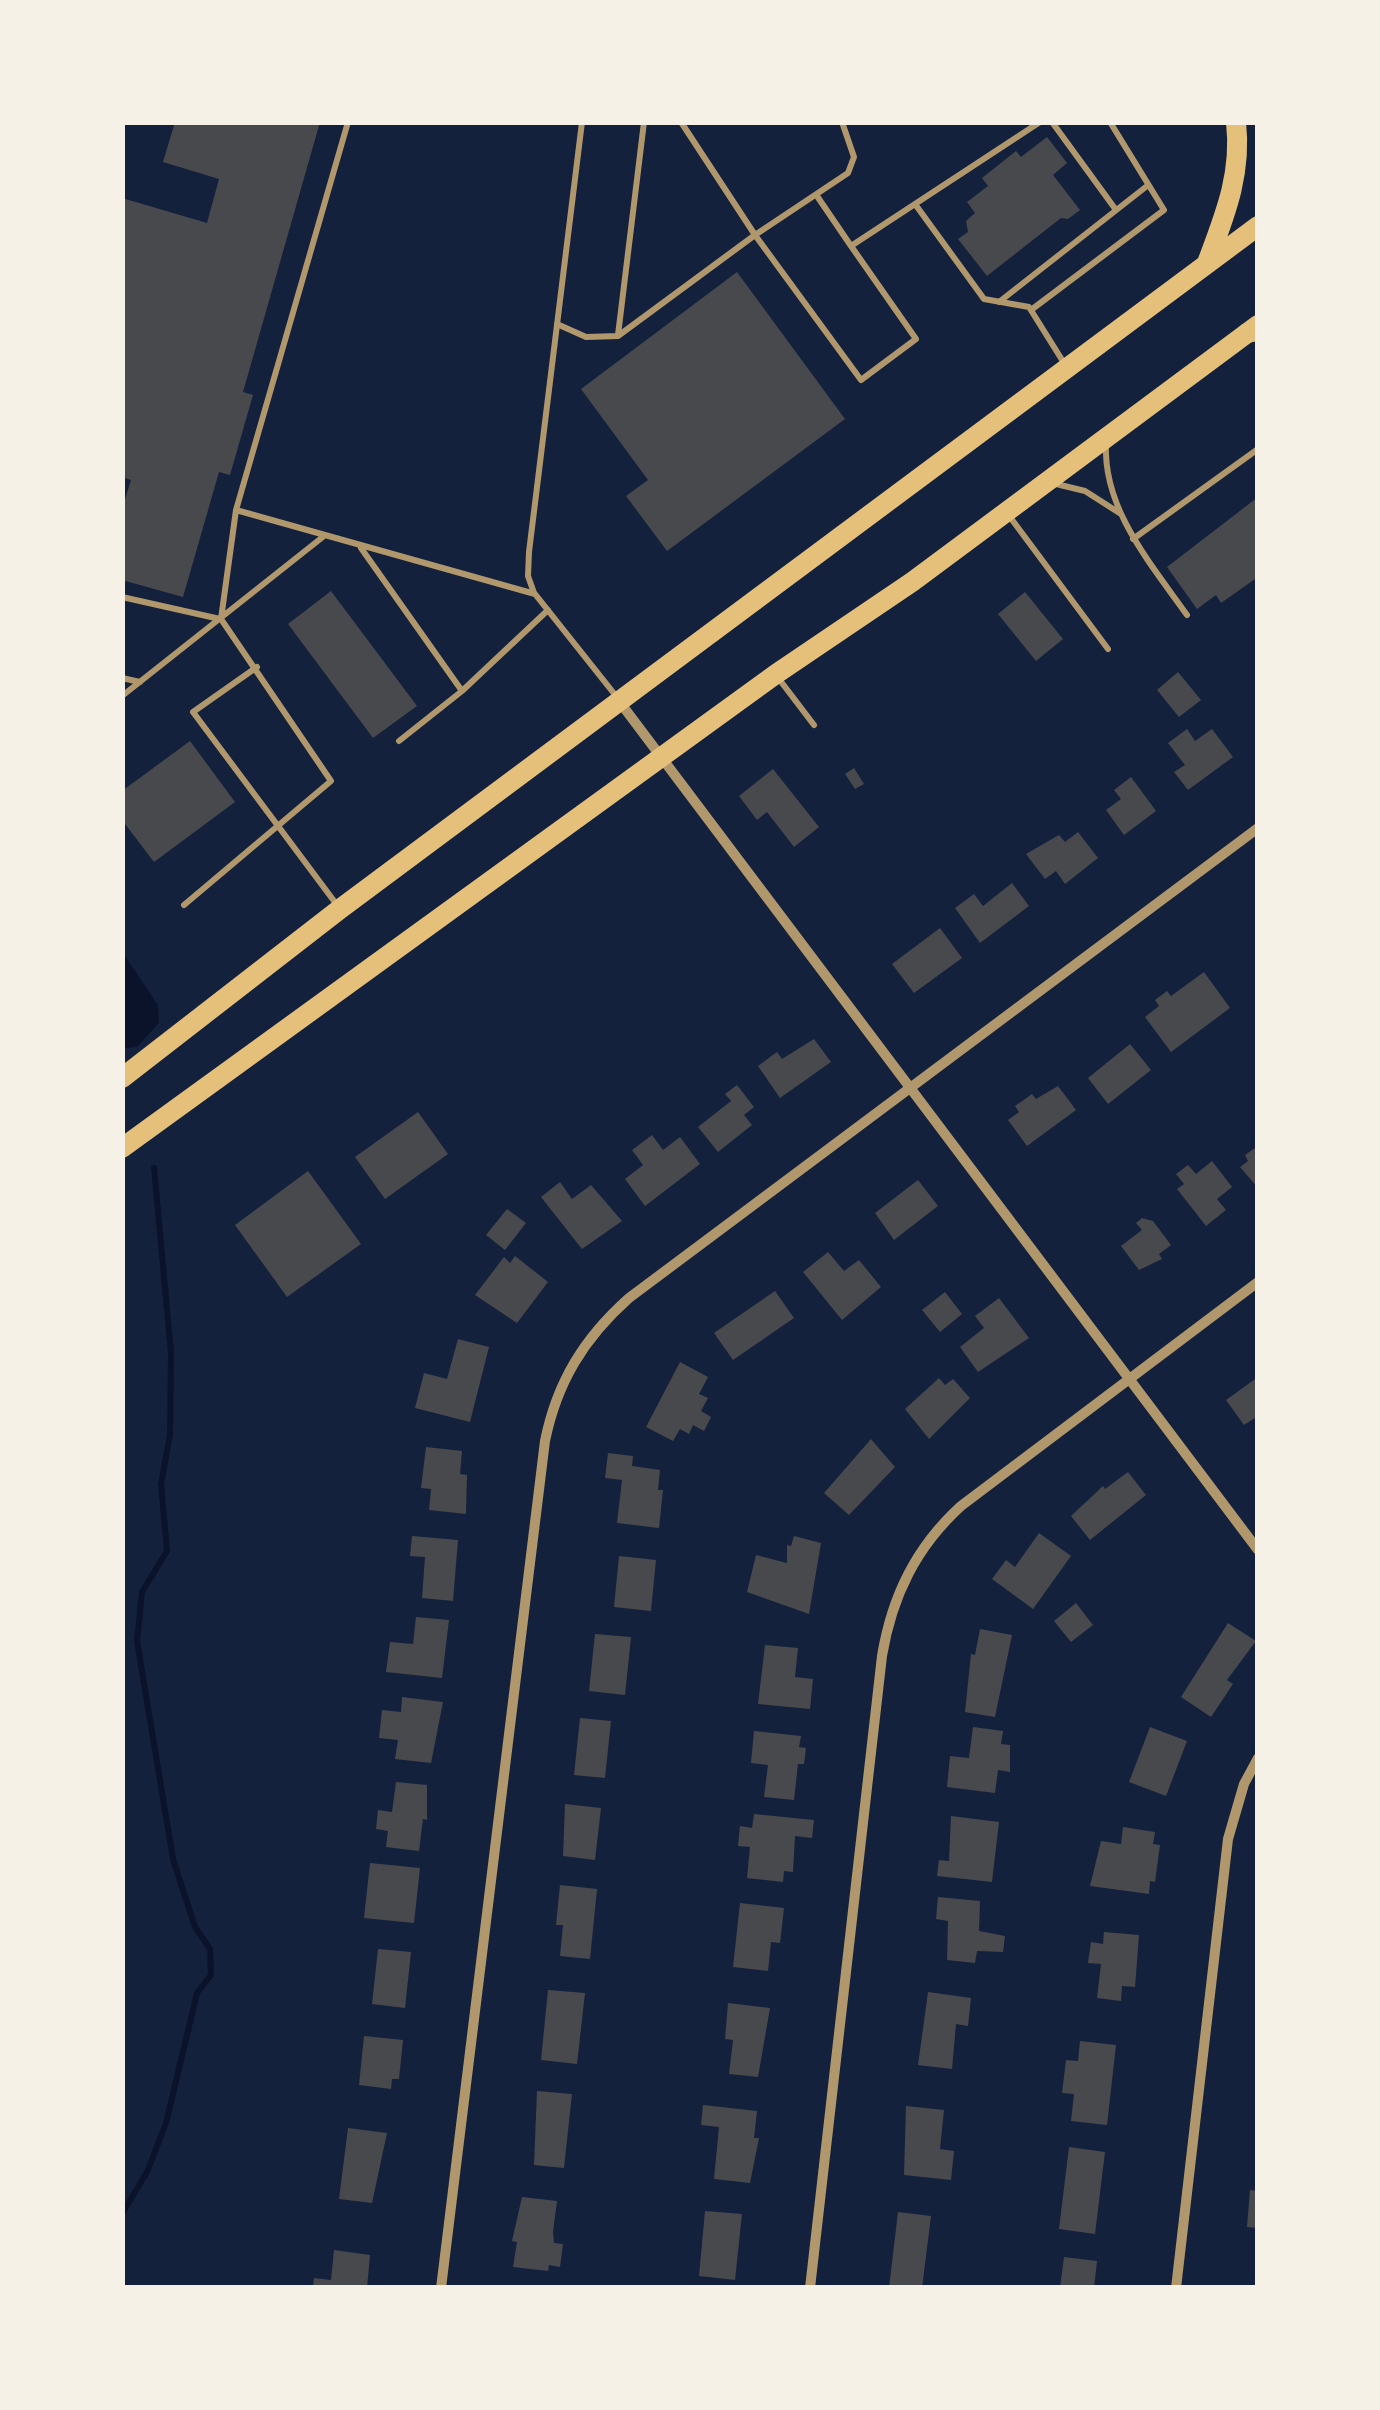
<!DOCTYPE html>
<style>
body{margin:0}
#map{position:relative;width:1380px;height:2410px;overflow:hidden;background:#14213d;font-family:"Roboto Serif",serif}
canvas{display:block}
.frame{position:absolute;inset:0;border:125px solid #f6f1e7;pointer-events:none}
</style>
<div id="map">
<canvas width="1380" height="2410"></canvas>
<div class="frame"></div>
</div>
<script>
const ctx = document.querySelector('canvas').getContext('2d');
ctx.lineJoin = 'round';
function paint(path, color) {
  ctx.fillStyle = color;
  ctx.fill(path, 'evenodd');
}
function strokePath(path, color, width, dash) {
  ctx.strokeStyle = color;
  ctx.lineWidth = width;
  ctx.lineCap = dash ? 'butt' : 'round';
  ctx.setLineDash(dash || []);
  ctx.stroke(path);
}
paint(new Path2D(`
 M123 953 158 1005 159 1023 137 1047 125 1048Z`), '#0b132b');
strokePath(new Path2D(`
 M122 2214 147 2172 166 2123 197 1993 211 1975 210 1949 195 1927 173 1859 137 1641 142 1592 167 1551 161 1484 170 1435 171 1353 154 1168`), '#0b132b', 6);
paint(new Path2D(`
 M175 122H320L243 392 253 395 230 475 219 472 183 597 122 580V509L131 480 122 477V198L207 223 219 179 163 162Z
 M1047 137 1067 163 1053 175 1080 210 1068 219 1061 218 987 276 958 239 968 232 966 221 975 213 967 202 988 186 982 178 1016 151 1021 157Z
 M737 272 845 419 667 551 626 496 648 480 581 389Z
 M1258 497V577L1221 603 1216 595 1197 609 1167 567Z
 M331 591 417 706 373 738 288 624Z
 M1025 592 1063 639 1036 661 998 614Z
 M1178 672 1201 700 1179 717 1157 690Z
 M1187 729 1195 741 1212 729 1233 757 1188 790 1174 772 1185 765 1168 743Z
 M190 741 235 802 154 862 122 820V791Z
 M854 768 864 784 855 789 845 774Z
 M773 769 819 827 794 847 767 812 757 820 739 796Z
 M1131 777 1156 811 1124 835 1106 810 1121 799 1114 790Z
 M1078 832 1098 858 1065 884 1056 871 1045 879 1026 854 1059 835 1065 842Z
 M1012 883 1029 906 980 943 955 908 974 894 983 906Z
 M940 928 962 958 914 993 892 964Z
 M1204 972 1230 1008 1171 1052 1145 1017 1159 1006 1155 1000 1167 991 1171 996Z
 M814 1039 831 1062 780 1098 758 1066 777 1052 782 1059Z
 M1130 1044 1151 1070 1108 1104 1088 1078Z
 M737 1085 754 1107 744 1115 752 1125 718 1152 698 1127 731 1101 725 1094Z
 M1058 1086 1076 1110 1027 1146 1008 1120 1019 1112 1015 1106 1032 1094 1036 1099Z
 M418 1112 448 1154 385 1199 355 1157Z
 M652 1135 663 1150 680 1137 700 1164 645 1206 625 1179 643 1165 632 1150Z
 M1258 1146V1188L1240 1167 1248 1161 1245 1155Z
 M1212 1161 1232 1187 1217 1199 1226 1210 1206 1226 1177 1189 1184 1184 1176 1174 1188 1165 1196 1174Z
 M308 1171 361 1244 287 1297 235 1225Z
 M918 1180 938 1206 894 1240 875 1213Z
 M560 1182 572 1199 591 1185 622 1221 582 1249 541 1197Z
 M507 1209 526 1223 505 1250 486 1235Z
 M1142 1218 1153 1221 1171 1245 1159 1254 1162 1259 1139 1270 1121 1246 1142 1230 1136 1223Z
 M828 1252 844 1271 859 1260 881 1287 842 1320 803 1272Z
 M515 1256 548 1282 517 1323 475 1295 504 1257 510 1263Z
 M775 1291 794 1318 733 1360 714 1333Z
 M945 1292 962 1314 940 1332 922 1310Z
 M999 1298 1029 1338 978 1372 960 1347 984 1328 975 1316Z
 M458 1339 489 1347 470 1422 415 1408 424 1373 447 1379Z
 M680 1362 708 1377 699 1394 708 1398 701 1411 711 1417 704 1431 693 1425 689 1434 680 1429 673 1441 646 1427Z
 M1258 1377V1416L1244 1425 1226 1400Z
 M939 1378 945 1385 953 1379 970 1398 929 1439 905 1409Z
 M871 1439 895 1467 849 1515 824 1493Z
 M426 1447 462 1451 460 1474 467 1475 466 1514 429 1510 431 1489 421 1488Z
 M608 1453 633 1456 632 1466 660 1470 658 1490H663L659 1528 617 1523 622 1480 605 1478Z
 M1128 1472 1146 1495 1090 1540 1071 1516 1103 1486 1105 1489Z
 M1039 1533 1071 1556 1033 1609 992 1579 1006 1560 1015 1567Z
 M412 1536 458 1540 453 1601 422 1598 425 1557 410 1556Z
 M794 1536 821 1543 809 1614 747 1592 756 1555 787 1563V1545L791 1546Z
 M619 1556 656 1560 651 1611 614 1607Z
 M1076 1603 1093 1625 1071 1642 1054 1621Z
 M416 1617 449 1620 442 1678 386 1672 390 1642 413 1644Z
 M1228 1623 1256 1641 1227 1680 1233 1684 1211 1717 1181 1697Z
 M980 1629 1012 1635 995 1717 965 1712 971 1654 975 1655Z
 M595 1634 631 1637 625 1695 589 1691Z
 M765 1645 798 1648 795 1677 813 1679 810 1709 758 1704Z
 M402 1697 443 1702 431 1763 395 1759 398 1740 379 1738 382 1710 401 1712Z
 M580 1718 611 1721 605 1778 574 1775Z
 M973 1727 1003 1731 1001 1744 1010 1745V1772L998 1770 995 1793 947 1787 950 1756 969 1758Z
 M1150 1727 1187 1741 1166 1796 1129 1782Z
 M754 1731 801 1736 799 1747 806 1748 804 1764H798L794 1800 764 1797 768 1765 751 1763Z
 M396 1782 427 1785V1820L423 1819 419 1851 386 1847 388 1831 376 1829 378 1810 392 1812Z
 M565 1804 601 1808 595 1860 563 1856Z
 M754 1814 814 1820 812 1838 795 1836 793 1872 784 1871 783 1882 747 1878 750 1847 738 1846 740 1826 752 1828Z
 M951 1816 999 1822 992 1882 937 1876 939 1860 949 1861Z
 M1123 1827 1155 1832 1153 1844 1160 1845 1155 1882 1150 1881 1149 1894 1090 1886 1101 1841 1121 1844Z
 M370 1863 420 1868 414 1923 364 1918Z
 M560 1885 597 1889 590 1959 560 1956 563 1925H556Z
 M938 1897 980 1901 979 1931 1005 1936 1003 1952 977 1951 975 1963 947 1960 948 1921 936 1919Z
 M740 1903 784 1908 780 1943 771 1942 768 1971 733 1967Z
 M1104 1932 1139 1935 1135 1987 1122 1986 1121 2001 1097 1998 1101 1964 1088 1963 1091 1942 1103 1944Z
 M378 1949 411 1952 405 2008 372 2004Z
 M548 1990 585 1993 577 2064 541 2060Z
 M928 1992 971 1998 968 2026 956 2024 952 2069 918 2065Z
 M728 2003 770 2008 758 2077 729 2074 733 2040 725 2039Z
 M364 2036 403 2040 399 2079H392L391 2089 359 2085Z
 M1080 2041 1116 2045 1107 2125 1071 2121 1074 2094 1062 2093 1066 2060 1078 2061Z
 M537 2091 572 2094 564 2168 534 2165Z
 M703 2105 757 2111 754 2138H759L750 2183 714 2179 719 2127 701 2125Z
 M906 2106 944 2110 940 2149 954 2151 951 2180 904 2175Z
 M348 2128 387 2133 372 2203 339 2199Z
 M1069 2147 1105 2152 1095 2234 1059 2229Z
 M1250 2190 1258 2191V2228L1247 2227Z
 M522 2197 557 2201 553 2232 554 2243 563 2244 560 2267 549 2265 548 2271 513 2267 517 2242 512 2241Z
 M705 2211 742 2214 735 2280 699 2276Z
 M898 2212 931 2216 922 2288H889Z
 M334 2250 370 2255 367 2288H313L314 2278 331 2280Z
 M1064 2257 1097 2261 1094 2288H1060Z`), '#48494c');
strokePath(new Path2D(`
 M348 122 236 510 535 594 616 696
 M681 122 755 235 848 173 854 157 842 122
 M1040 122 915 204 984 299 1029 307 1064 363
 M1052 122 1116 210
 M817 196 851 246
 M999 302 1147 186
 M1031 310 1164 210 1110 122
 M557 324 586 337 618 336 755 235 861 380 916 339 851 246 915 204
 M618 335 644 122
 M1106 444C1103 509 1151 564 1187 615
 M1052 483 1085 491 1121 514
 M1010 517 1108 649
 M1133 539 1258 449
 M361 548 462 691
 M534 593 528 576 529 552 582 122
 M122 597 220 619
 M257 667 193 712 337 905
 M122 678 140 682
 M779 679 814 725
 M122 696 324 536
 M399 741 462 691 548 610
 M184 905 331 781 221 619 236 510`), '#b1986c', 6);
strokePath(new Path2D(`
 M619 701 1258 1550
 M441 2288 545 1441C557 1382 584 1338 629 1298L1258 828
 M810 2288 882 1656C892 1596 916 1547 961 1506L1258 1282
 M1176 2288 1228 1839 1244 1784 1258 1758`), '#b1986c', 10);
strokePath(new Path2D(`
 M122 1078 340 909 1258 226
 M122 1148 776 674 912 582 1258 325`), '#e5c07b', 20);
strokePath(new Path2D(`
 M1207 263C1225 215 1242 174 1236 122
 M1247 333 1258 331`), '#e5c07b', 20);
</script>
